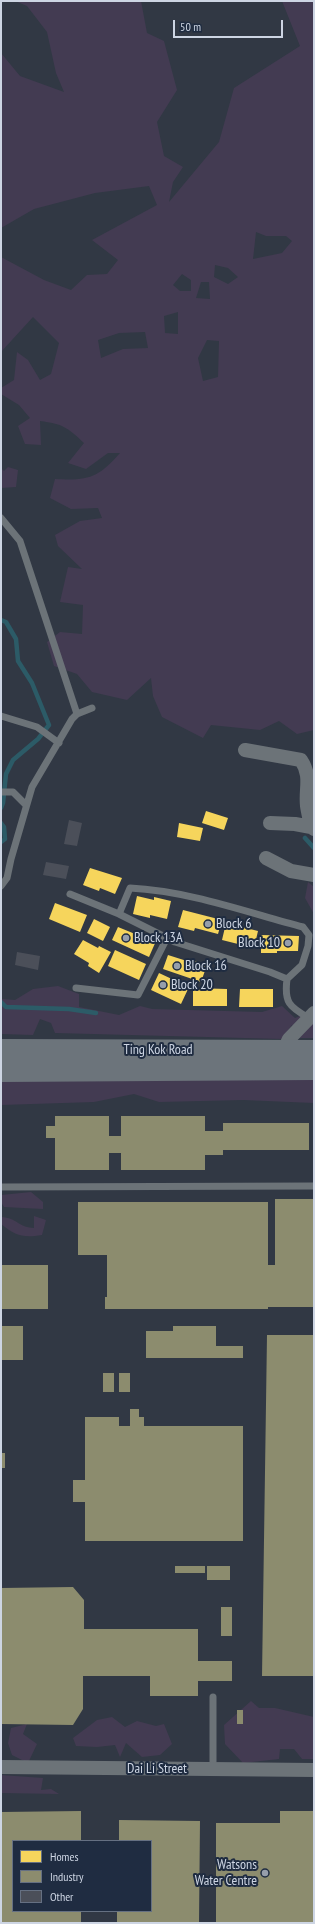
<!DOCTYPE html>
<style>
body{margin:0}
#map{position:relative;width:315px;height:1924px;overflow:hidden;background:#313844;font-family:"PT Sans Narrow",sans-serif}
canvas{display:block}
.frame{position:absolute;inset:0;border:2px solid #cdd5e3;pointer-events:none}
.legend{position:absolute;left:12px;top:1840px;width:140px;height:72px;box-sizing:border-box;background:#1f2c41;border:1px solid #657082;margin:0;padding:5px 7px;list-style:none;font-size:12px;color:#cdd5e3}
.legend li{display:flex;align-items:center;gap:8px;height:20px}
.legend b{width:20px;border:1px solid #657082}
.scale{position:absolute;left:173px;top:20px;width:110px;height:18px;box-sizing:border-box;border:2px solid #cdd5e3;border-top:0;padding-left:5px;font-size:12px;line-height:14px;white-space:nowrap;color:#cdd5e3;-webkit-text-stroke:3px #1f2c41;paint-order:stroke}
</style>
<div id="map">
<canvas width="315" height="1924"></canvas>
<div class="frame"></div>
<ul class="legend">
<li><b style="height:11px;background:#f6d55c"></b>Homes</li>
<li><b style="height:11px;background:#8c8c6e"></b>Industry</li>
<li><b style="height:11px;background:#4b4f59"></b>Other</li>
</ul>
<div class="scale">50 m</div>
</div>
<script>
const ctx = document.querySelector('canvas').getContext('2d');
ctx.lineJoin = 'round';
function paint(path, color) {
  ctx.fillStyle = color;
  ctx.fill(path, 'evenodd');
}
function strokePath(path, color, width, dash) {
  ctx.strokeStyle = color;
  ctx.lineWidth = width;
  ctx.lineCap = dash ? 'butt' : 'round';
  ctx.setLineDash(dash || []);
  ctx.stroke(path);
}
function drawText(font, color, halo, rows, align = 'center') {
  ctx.font = font + ' "PT Sans Narrow",sans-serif';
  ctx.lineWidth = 4;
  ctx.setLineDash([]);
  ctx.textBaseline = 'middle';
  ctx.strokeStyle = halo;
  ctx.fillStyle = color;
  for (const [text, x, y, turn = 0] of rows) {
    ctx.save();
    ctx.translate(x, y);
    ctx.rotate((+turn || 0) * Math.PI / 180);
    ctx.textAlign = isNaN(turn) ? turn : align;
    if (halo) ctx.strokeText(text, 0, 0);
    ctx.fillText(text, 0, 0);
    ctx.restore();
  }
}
paint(new Path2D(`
 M15 1H141L147 33 164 41 177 90 157 122 164 156 183 167 173 182 169 202 219 142 234 88 300 46 282 1H314V730L297 734 279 721 260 730 211 725 203 738 162 717 153 696 151 678 127 700 92 692 77 674 54 666 47 642 60 632 82 634 83 605 60 602 68 567 82 569 58 546 55 535 80 521 102 518 98 508 71 509 50 498 55 479C88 481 98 478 120 453H108L86 469 68 463 84 443C67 427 63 424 40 421L41 445 25 444 18 426 30 418 19 405 1 394V388L14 380 17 352 28 360 40 380 51 374 59 343 33 317 1 352V257L44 280 71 290 87 275 107 274 118 260 92 240 157 205 149 186 95 193 34 209 1 228V53L20 76 64 92 56 73 47 32 27 6ZM256 232 266 236H286L292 241 282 253 253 259ZM215 265 228 268 238 277 228 284 214 277ZM182 274 191 280V291H180L173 285ZM201 282H209L210 299 196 298ZM178 312V334L165 333 164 316ZM145 332 148 348 123 349 101 358 98 340 119 333ZM207 340 219 341 218 377 203 381 198 358Z
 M8 467 18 470 16 487 1 488V468L4 471Z
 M308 882 314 887V914L305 898Z
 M58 986 79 994V1007L119 1015 140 1006 152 1009 262 1012 282 1006 295 1018 307 1013 314 1015V1038H299L292 1025 282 1039 55 1033 51 1023 40 1019 33 1035 1 1034V999L15 1000 33 989Z
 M1 1055 314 1060V1103L243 1100 159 1102 134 1094 94 1102 1 1105Z
 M31 1192 43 1202V1209L4 1207 1 1202V1195Z
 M34 1216 46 1220 42 1235C23 1238 16 1236 1 1224V1217C18 1218 17 1227 34 1228Z
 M251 1701 259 1708H275L314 1717V1759H302L294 1749H280L279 1759 243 1763 225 1744 224 1725Z
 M112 1717 125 1727 137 1721 156 1726 164 1724 172 1744 160 1755 142 1757 126 1743 120 1757 115 1745 97 1747 76 1746 73 1738 97 1720Z
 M27 1724 23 1734 37 1744 28 1763 12 1755 8 1743 11 1728Z
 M1 1775 43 1778 41 1790 51 1789 59 1794 1 1793Z`), '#433b52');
paint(new Path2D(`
 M206 811 228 818 224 830 202 823Z
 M179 823 203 828 200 841 177 837Z
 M90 868 122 878 115 894 100 888 99 891 83 885Z
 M137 896 154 900V897L171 901 167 919 150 915V918L133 914Z
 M55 903 87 915 80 932 49 919Z
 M183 910 222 920 218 934 195 928 194 931 178 927Z
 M94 919 110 927 103 941 87 933Z
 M226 923 258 931 254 948 222 940Z
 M118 927 140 936 141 934 156 941 149 957 112 940Z
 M261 935 299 936 298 951H277V953H261Z
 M83 940 98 948 99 946 111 952 99 973 88 966 89 963 74 954Z
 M115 950 146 964 139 980 108 966Z
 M168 955 190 962 191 960 207 965 201 982 163 969Z
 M159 973 189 987 181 1004 151 990Z
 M193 988 227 989V1006H193Z
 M240 989H273V1007H239Z`), '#f6d55c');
paint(new Path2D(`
 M55 1116H109V1136H121V1116H205V1131H223V1123H309V1150H223V1155H205V1170H121V1153H109V1170H55V1138H46V1126H55Z
 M275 1199H314V1307H268V1309H105V1297H107V1255H78V1202H268V1265H275Z
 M1 1265H48V1309H1Z
 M1 1326H23V1360H1Z
 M173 1326H216V1346H243V1358H146V1331H173Z
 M267 1335H314V1676H262Z
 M103 1373H114V1392H103Z
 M119 1373H130V1392H119Z
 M130 1409H139V1417H144V1426H243V1541H85V1502H73V1480H85V1417H119V1426H130Z
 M1 1453H5V1468H1Z
 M175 1566H205V1573H175Z
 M207 1566H230V1580H207Z
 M73 1587 84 1600V1629H198V1661H232V1681H198V1696H150V1676H83V1709L73 1725 1 1724V1588Z
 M221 1607H232V1636H221Z
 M237 1710H243V1724H237Z
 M81 1811V1841H13V1911H81V1923H1V1812Z
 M280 1811H314V1923H216V1823H280Z
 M119 1820 200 1821 199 1923H117V1911H151V1841H119Z`), '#8c8c6e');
strokePath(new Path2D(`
 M1 620 6 622 16 639 18 661 32 683 49 725 38 739 13 760 6 774 3 803 1 808
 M1 823 4 827 5 839 1 842
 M305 838 314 848
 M1 1002 6 1007 69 1009 96 1013`), '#2c5b67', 4.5);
paint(new Path2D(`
 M69 820 82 823 77 846 64 844Z
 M46 862 69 866 66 879 43 875Z
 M17 952 40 956 38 970 15 965Z`), '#4b4f59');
strokePath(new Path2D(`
 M1 518 20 541 77 714
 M1 716 37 727 59 743
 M1 792H13L26 805
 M1 886 7 878 11 859 32 787 72 719 77 714 92 708
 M70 894 119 914 175 942 270 972 287 979
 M119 914 130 888C189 891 246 912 303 927L309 935 308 946 302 965 287 979C284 1002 289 1007 309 1018
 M76 988 138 995 167 938
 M1 1187 314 1186
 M213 1697V1769`), '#6c7378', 7);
strokePath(new Path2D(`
 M245 750 301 760C312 777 305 788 307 806 308 813 310 820 311 827L314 829
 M270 823 295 824 311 827
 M266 858 291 871 314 875
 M284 1050 289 1039 314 1013
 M1 1767 314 1770`), '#6c7378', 14);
strokePath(new Path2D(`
 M1 1050 314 1051
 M1 1071 314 1069`), '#6c747b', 22);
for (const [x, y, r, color] of [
 [208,924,4,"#969eab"],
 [126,938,4,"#969eab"],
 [288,943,4,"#969eab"],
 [177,966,4,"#969eab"],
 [163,985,4,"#969eab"],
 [265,1873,4,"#969eab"]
]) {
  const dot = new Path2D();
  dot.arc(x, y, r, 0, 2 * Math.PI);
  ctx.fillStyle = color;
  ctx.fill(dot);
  strokePath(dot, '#1f2c41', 1.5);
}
drawText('14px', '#cdd5e3', '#1f2c41', [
 ["Block 6",216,924],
 ["Block 13A",134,938],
 ["Block 10",280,943,"right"],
 ["Block 16",185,966],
 ["Block 20",171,985],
 ["Watsons",257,1865,"right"],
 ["Water Centre",257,1881,"right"]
], 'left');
drawText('14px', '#cdd5e3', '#1f2c41', [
 ["Ting Kok Road",158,1050],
 ["Dai Li Street",157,1769]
]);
</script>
